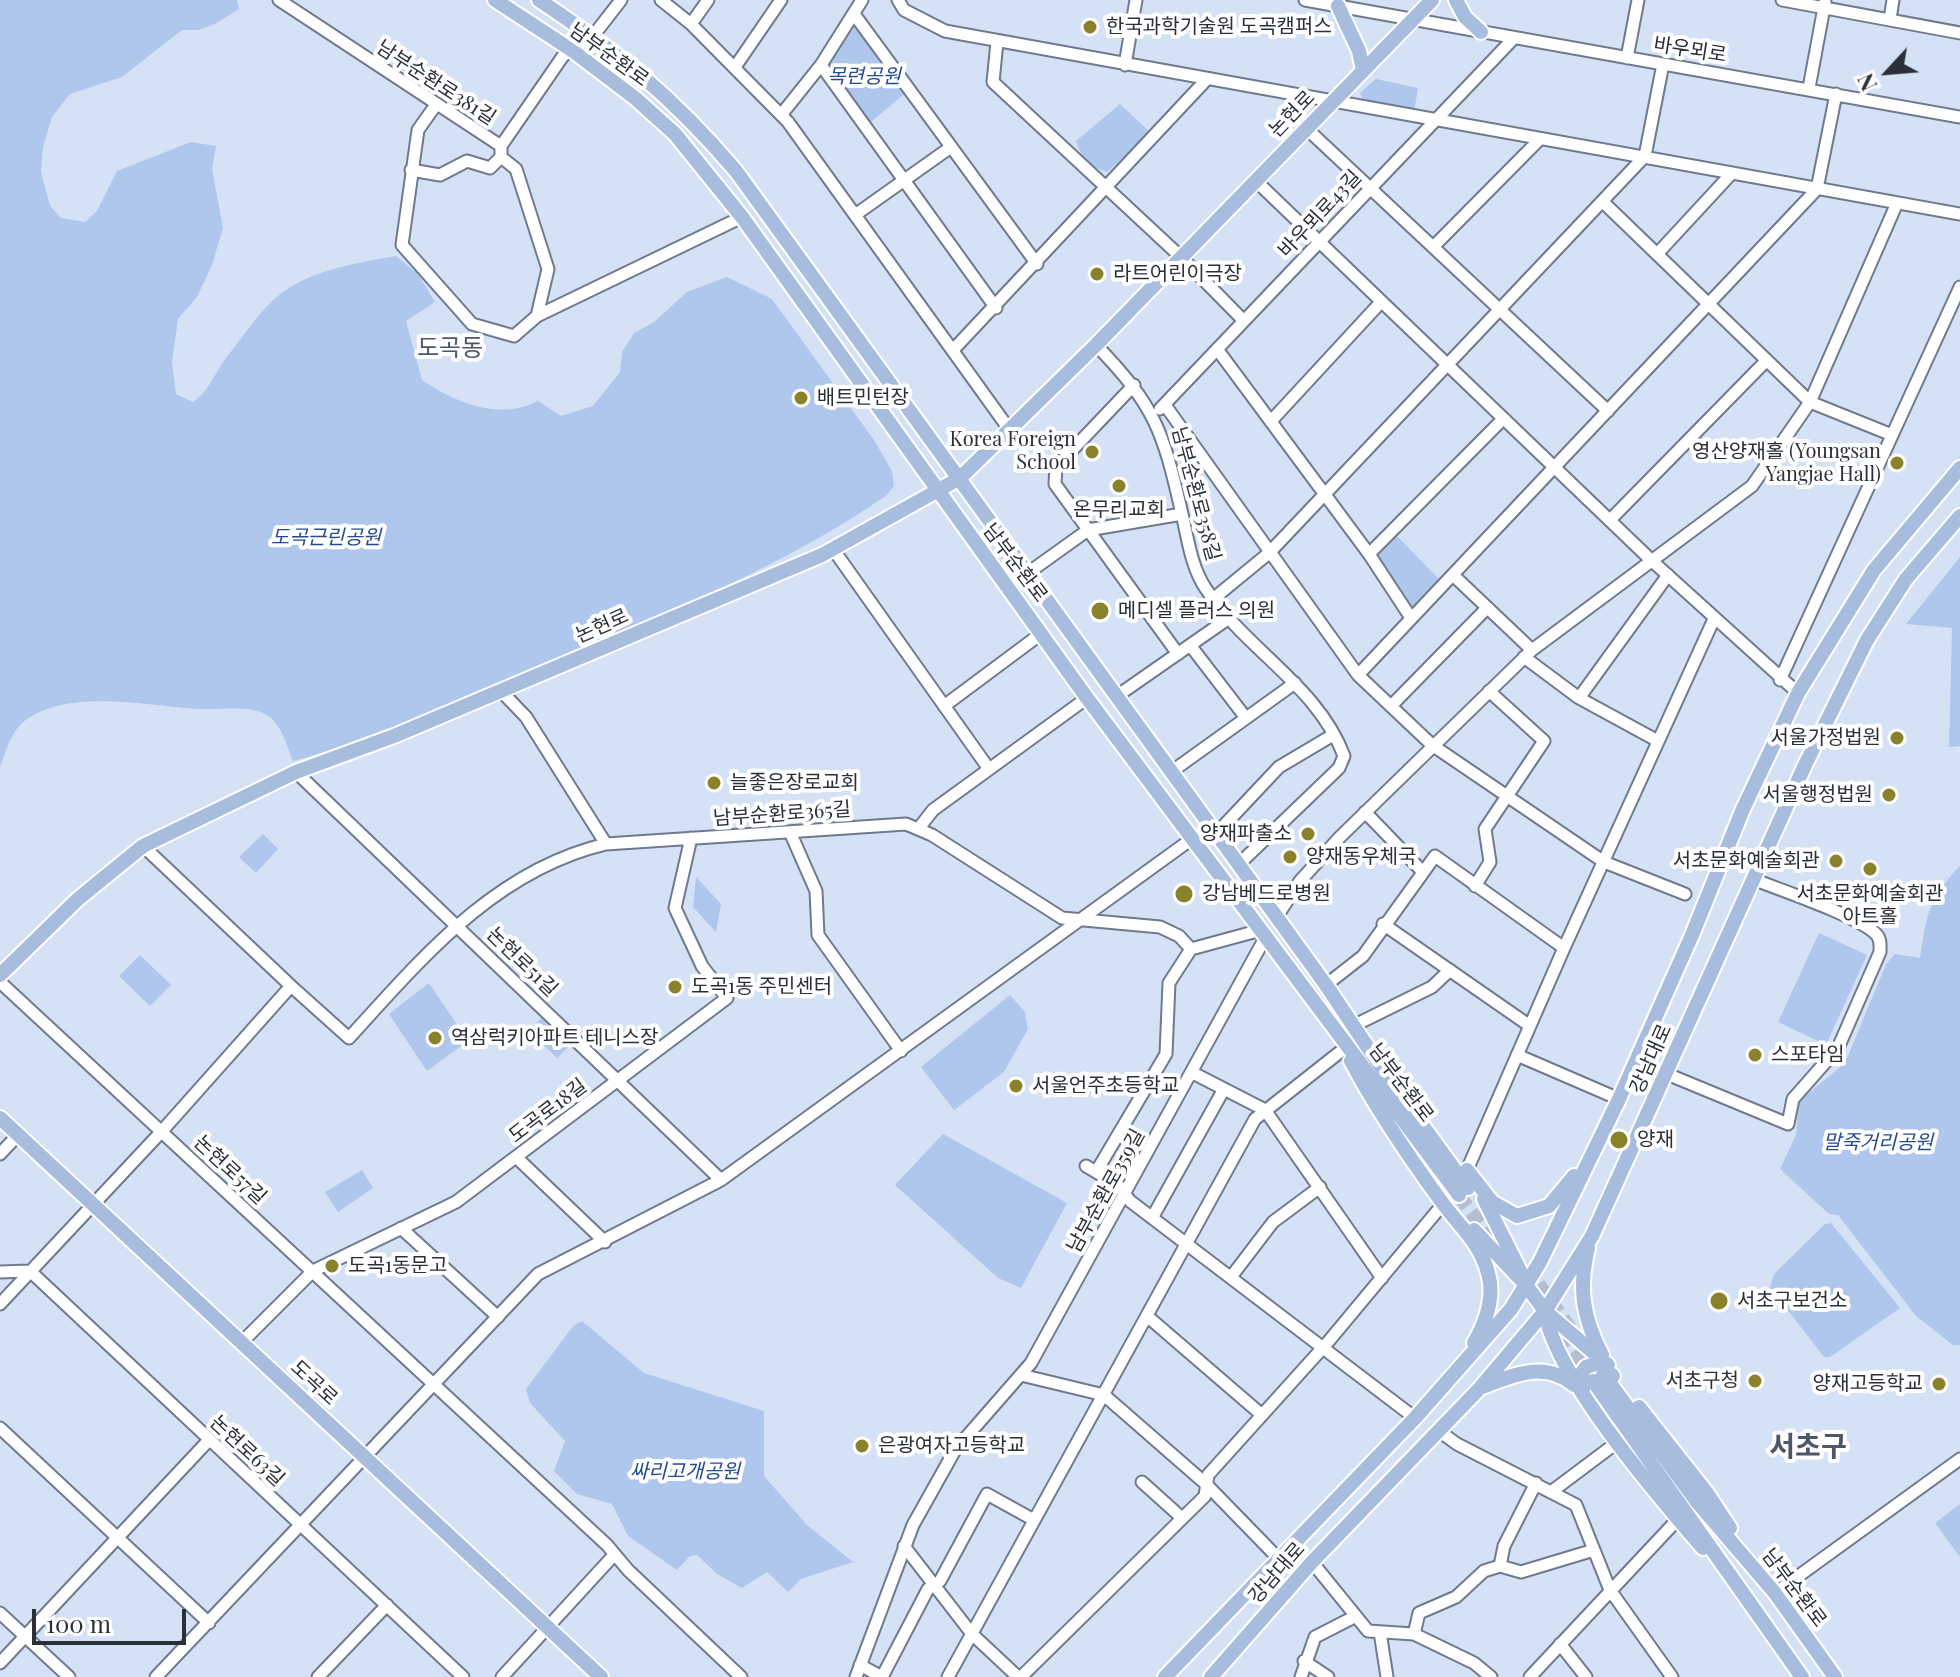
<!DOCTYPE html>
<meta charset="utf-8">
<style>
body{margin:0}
#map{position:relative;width:1960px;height:1677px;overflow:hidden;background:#d5e2f6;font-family:"Playfair Display",serif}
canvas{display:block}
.north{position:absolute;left:1848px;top:32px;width:80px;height:80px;-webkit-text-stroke:6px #fff;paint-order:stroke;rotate:244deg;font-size:22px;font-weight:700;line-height:32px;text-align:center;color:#2b3038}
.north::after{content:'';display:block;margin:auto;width:28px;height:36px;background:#2b3038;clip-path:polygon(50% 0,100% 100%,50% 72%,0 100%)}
.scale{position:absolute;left:32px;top:1609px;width:154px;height:36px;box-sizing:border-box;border:4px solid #2b3038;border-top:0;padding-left:10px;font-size:24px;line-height:28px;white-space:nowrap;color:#2b3038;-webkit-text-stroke:6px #fff;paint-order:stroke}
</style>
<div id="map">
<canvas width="1960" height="1677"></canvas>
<div class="north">N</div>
<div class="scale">100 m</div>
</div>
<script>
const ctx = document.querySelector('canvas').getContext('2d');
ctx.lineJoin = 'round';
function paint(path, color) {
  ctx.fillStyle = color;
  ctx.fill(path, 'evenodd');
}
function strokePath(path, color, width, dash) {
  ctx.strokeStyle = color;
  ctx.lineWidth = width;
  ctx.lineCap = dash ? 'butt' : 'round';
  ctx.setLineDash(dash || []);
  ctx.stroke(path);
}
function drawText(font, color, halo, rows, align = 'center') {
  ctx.font = font + ' "Playfair Display","Noto Sans KR",serif';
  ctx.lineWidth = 8;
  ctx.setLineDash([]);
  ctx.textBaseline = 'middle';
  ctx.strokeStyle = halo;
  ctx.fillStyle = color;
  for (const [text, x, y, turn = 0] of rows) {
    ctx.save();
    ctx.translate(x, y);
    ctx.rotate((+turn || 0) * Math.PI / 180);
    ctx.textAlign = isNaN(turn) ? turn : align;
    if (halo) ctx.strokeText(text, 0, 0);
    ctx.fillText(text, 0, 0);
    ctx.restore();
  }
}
paint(new Path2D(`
 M0 0H237L239 9 215 24 198 30H182L122 77 70 94 52 117 43 147 41 172 50 206 61 218 85 222 97 211 117 171 191 142 216 146 212 169 223 228 212 265 197 297 178 319 172 362 176 394 193 402C210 390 214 374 226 358 245 335 263 304 289 288 319 269 362 262 396 256L418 274 435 302 406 321 422 380C457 403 498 421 538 401L561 416 593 406 620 372 622 352 634 333 654 322 687 292 727 277 772 299 874 440 892 471 894 486 887 495C783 567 661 616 544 666 462 700 380 738 293 761 287 746 281 722 265 714 247 705 219 710 199 709 149 706 75 689 30 717 11 729 7 748 0 768Z
 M854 14 909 90 865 127 821 65Z
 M1376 79 1418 88 1414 112 1364 102 1360 93Z
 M1120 104 1151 133 1107 172C1090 166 1081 158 1076 141Z
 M1396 535 1440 580 1410 611 1374 556Z
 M1960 557V746L1949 747 1952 628 1906 624Z
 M263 834 278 849 256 873 239 857Z
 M1960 866V1345H1953L1916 1316 1838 1215 1829 1214 1780 1169 1796 1135 1799 1101 1839 1068 1848 1056 1886 964 1895 954 1920 958C1926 916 1929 897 1960 866Z
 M696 877 721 904 716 932 693 907Z
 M1819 933 1867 955 1826 1045 1778 1022Z
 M140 955 171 985 150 1006 119 976Z
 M429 983 468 1041 427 1071 389 1014Z
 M1010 995 1025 1012 1028 1029 1004 1072 954 1110 921 1067Z
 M541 1018 569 1046 557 1058 529 1031Z
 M943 1134 1067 1203 1021 1288 998 1278 895 1185Z
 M362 1170 373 1188 338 1212 325 1192Z
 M1831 1223 1900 1308 1830 1357H1824L1770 1287 1774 1274 1825 1224Z
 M582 1321 644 1373 764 1411V1476L807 1525 853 1562 801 1579 788 1592 767 1572 742 1588 717 1574 697 1555 690 1556 677 1570 628 1536 612 1504 577 1494 554 1471 565 1441 530 1403 526 1389 573 1326Z
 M1960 1504V1557L1935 1523Z`), '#afc6ed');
strokePath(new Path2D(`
 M1459 1195 1496 1246
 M1526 1267 1570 1328
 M1548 1318 1590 1376`), '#b3bed0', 14, [14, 7]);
const minor = new Path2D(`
 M279 0 501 146
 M661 0 691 24 788 122 1009 429
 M898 0 904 10 945 31 1960 214
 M1305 0 1960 117
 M1782 0 1960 33
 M854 14 1037 264
 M1890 19 1893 0
 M691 24 708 0
 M997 42 993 82 1182 258 1243 320
 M1627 58 1638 0
 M821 65 996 308
 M1125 65 1136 0
 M735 67 781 0
 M1809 88 1825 2
 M435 106 418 130 402 245 472 324 514 336 537 316 742 217
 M781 115 821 65 862 0
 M1306 128 1608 411
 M501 146 563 56 593 36 621 0
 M501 146V157L516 169 548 269 537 316
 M411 170 440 175 467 161 490 168 501 157
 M1256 181 1651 560 1798 693
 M1603 202 1810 402 1892 435
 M855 215 951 147
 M1434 246 1540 139
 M1658 253 1732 173
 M1096 345C1156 407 1163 431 1182 514 1188 539 1191 567 1206 589 1246 650 1318 686 1344 756L1339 768 1238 865
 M1217 349 1369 554 1411 618
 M953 350 1207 79
 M1134 385 1056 467 1055 484 1178 654
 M1165 405 1358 675 1432 745 1604 862 1685 894
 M1160 409 1513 39
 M1272 420 1381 302
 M1611 519 1766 361
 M833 549 989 769
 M1369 554 1503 419
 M1028 573 1088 530 1182 514
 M1453 575 1532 650
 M1213 599 1269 553 1645 156 1663 64
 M1190 645 1246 718
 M1524 657 1579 698 1658 741
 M1358 675 1817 189 1836 94
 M1780 680 1960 287
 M501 691 526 717 606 844
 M1117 696 1229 618
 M1579 698 1668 575
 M944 706 1042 633
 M1391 706 1487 608
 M296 772 721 1180
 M1171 772 1295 683
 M1365 812 1421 870
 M919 828 933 810 1087 698
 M790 832 816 891 818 935 901 1051
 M1215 835 1279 767 1333 735
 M143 846 291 986
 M1475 886 1490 862 1485 829 1544 741 1489 691
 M1276 918 1300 881 1340 837 1532 650 1752 486 1810 402 1897 203
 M1383 924 1530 1026
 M0 982 607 1545 628 1570 741 1677
 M1326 985 1363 956 1435 856 1564 948
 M1353 1026 1432 987 1450 970
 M1517 1055 1619 1099
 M1193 1073 1265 1110 1382 1278
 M1667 1074 1788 1124 1793 1099 1838 1048 1880 952C1880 945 1881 939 1876 934 1858 916 1780 890 1753 879
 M0 1154 18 1135
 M516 1157 605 1242
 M1086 1166 1118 1185 1130 1201 1415 1418
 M1467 1170 1564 948 1714 619
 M1096 1172 1166 1054 1169 983 1191 949 1261 930
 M1152 1218 1224 1089
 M401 1228 498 1317
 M0 1272 30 1271 463 1677
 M1231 1277 1273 1222 1320 1187
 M0 1304 162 1131 291 986 349 1038C422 958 495 870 606 844L906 824 932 835 1062 918 1160 927 1179 936 1191 949
 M1147 1316 1262 1415
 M241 1343 313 1271 456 1202 727 998 702 966 675 908 691 838
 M1021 1375 1104 1395 1206 1484 1277 1557
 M0 1428 209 1623
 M1439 1431 1457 1444 1576 1505 1610 1590 1672 1677
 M1142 1482 1182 1518
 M1536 1483 1504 1546 1500 1566 1521 1572 1594 1550
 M1551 1492 1619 1441
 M904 1546 972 1634 1018 1677
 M1312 1562 1368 1631 1414 1634 1474 1663 1491 1677
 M1775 1593 1960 1459
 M0 1613 69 1677
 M1380 1632 1387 1677
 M1414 1634 1419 1613 1456 1597 1484 1571 1500 1566
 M1560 1644 1586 1677
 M1304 1661 1328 1677
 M0 1663 209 1440
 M860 1665 882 1677 928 1589 940 1581 987 1494 1034 1520
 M156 1677 538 1274 721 1180 1193 838
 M318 1677 387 1605
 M502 1677 614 1555
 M856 1677 913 1525 955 1450 1031 1363 1265 938
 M948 1677 1255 1119 1345 1048
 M1021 1677 1205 1496 1208 1475 1328 1342 1443 1204
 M1301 1677 1315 1637 1356 1616
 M1530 1677 1678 1519`);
const major = new Path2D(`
 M495 0 573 51 635 98 675 134 742 217 1087 698 1459 1195
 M539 0C620 54 672 96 736 171L1326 985 1391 1082 1468 1188
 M1456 0 1465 17 1481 32
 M1338 6 1359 51 1363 70
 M0 975 78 899 143 846 296 772 394 736 822 555 960 478 1096 345 1432 0
 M1351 1061C1377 1110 1409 1157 1441 1201 1459 1226 1480 1242 1488 1273 1495 1297 1486 1322 1474 1343
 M0 1118 601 1677
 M1467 1170 1492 1202 1517 1216 1549 1206 1574 1176
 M1484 1199 1523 1277
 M1474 1230 1526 1285 1545 1311 1608 1365
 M1588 1248C1578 1288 1583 1318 1602 1355
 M1545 1311C1554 1375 1658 1496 1703 1548
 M1603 1374 1698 1503 1775 1593 1835 1677
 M1593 1381 1802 1677
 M1482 1387C1514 1375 1545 1360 1574 1385
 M1583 1391 1579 1377 1586 1367 1598 1363 1613 1376
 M1639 1407 1707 1493 1730 1528
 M1165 1677 1415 1418 1511 1309 1540 1262 1619 1099 1692 935 1743 809 1798 693 1874 570 1960 468
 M1211 1677 1312 1562 1480 1388 1545 1311 1592 1236 1805 765 1867 640 1906 579 1960 516`);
strokePath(minor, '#6f7a8d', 15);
strokePath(major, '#fff', 18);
strokePath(minor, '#fff', 11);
strokePath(major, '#a8bcde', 14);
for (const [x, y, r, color] of [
 [1090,27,8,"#8a822a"],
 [1097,274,8,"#8a822a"],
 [801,398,8,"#8a822a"],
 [1092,452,8,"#8a822a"],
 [1897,463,8,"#8a822a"],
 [1119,486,8,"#8a822a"],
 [1100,611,10,"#8a822a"],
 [1897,738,8,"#8a822a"],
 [714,783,8,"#8a822a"],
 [1889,795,8,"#8a822a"],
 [1308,834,8,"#8a822a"],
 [1290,857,8,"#8a822a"],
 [1836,861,8,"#8a822a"],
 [1870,869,8,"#8a822a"],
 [1184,894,10,"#8a822a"],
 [675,987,8,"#8a822a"],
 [435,1038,8,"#8a822a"],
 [1755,1055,8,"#8a822a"],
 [1016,1086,8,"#8a822a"],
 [1619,1140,10,"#8a822a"],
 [332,1266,8,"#8a822a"],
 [1719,1301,10,"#8a822a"],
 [1755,1381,8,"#8a822a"],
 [1939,1384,8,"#8a822a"],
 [862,1446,8,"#8a822a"]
]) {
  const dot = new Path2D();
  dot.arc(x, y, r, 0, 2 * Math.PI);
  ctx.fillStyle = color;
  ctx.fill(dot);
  strokePath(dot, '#fff', 3);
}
drawText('20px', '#2b3038', '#fff', [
 ["한국과학기술원 도곡캠퍼스",1106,27],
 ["라트어린이극장",1113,274],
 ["배트민턴장",817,398],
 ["Korea Foreign",1076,440,"right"],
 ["School",1076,463,"right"],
 ["영산양재홀 (Youngsan",1881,452,"right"],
 ["Yangjae Hall)",1881,475,"right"],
 ["온무리교회",1119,510,"center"],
 ["메디셀 플러스 의원",1118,611],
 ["서울가정법원",1881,738,"right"],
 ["늘좋은장로교회",730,783],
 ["서울행정법원",1873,795,"right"],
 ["양재파출소",1292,834,"right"],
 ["양재동우체국",1306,857],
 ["서초문화예술회관",1820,861,"right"],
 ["강남베드로병원",1202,894],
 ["서초문화예술회관",1870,894,"center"],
 ["아트홀",1870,917,"center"],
 ["도곡1동 주민센터",691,987],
 ["역삼럭키아파트 테니스장",451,1038],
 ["스포타임",1771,1055],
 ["서울언주초등학교",1032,1086],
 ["양재",1637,1140],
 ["도곡1동문고",348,1266],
 ["서초구보건소",1737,1301],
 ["서초구청",1739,1381,"right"],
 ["양재고등학교",1923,1384,"right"],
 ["은광여자고등학교",878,1446]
], 'left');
drawText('20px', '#2b3038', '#fff', [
 ["바우뫼로",1690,50,9],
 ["남부순환로",609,55,36],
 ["남부순환로381길",436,83,33],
 ["논현로",1292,114,-46],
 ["바우뫼로43길",1320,214,-47],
 ["남부순환로358길",1196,494,75],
 ["남부순환로",1015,563,53],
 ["논현로",602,626,-24],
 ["남부순환로365길",782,814,-4],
 ["논현로51길",522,962,44],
 ["강남대로",1651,1059,-66],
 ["남부순환로",1401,1083,53],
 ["도곡로18길",548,1111,-37],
 ["논현로57길",230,1170,43],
 ["남부순환로359길",1106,1191,-61],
 ["도곡로",314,1383,43],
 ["논현로63길",247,1451,43],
 ["강남대로",1277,1573,-49],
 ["남부순환로",1794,1588,53]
]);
drawText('italic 20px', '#254c8e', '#fff', [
 ["목련공원",864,77],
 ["도곡근린공원",326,538],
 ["말죽거리공원",1878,1143],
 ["싸리고개공원",685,1472]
]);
drawText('24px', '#4c5768', '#fff', [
 ["도곡동",450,349]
]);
drawText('bold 28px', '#4c5768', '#fff', [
 ["서초구",1808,1447]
]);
</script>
